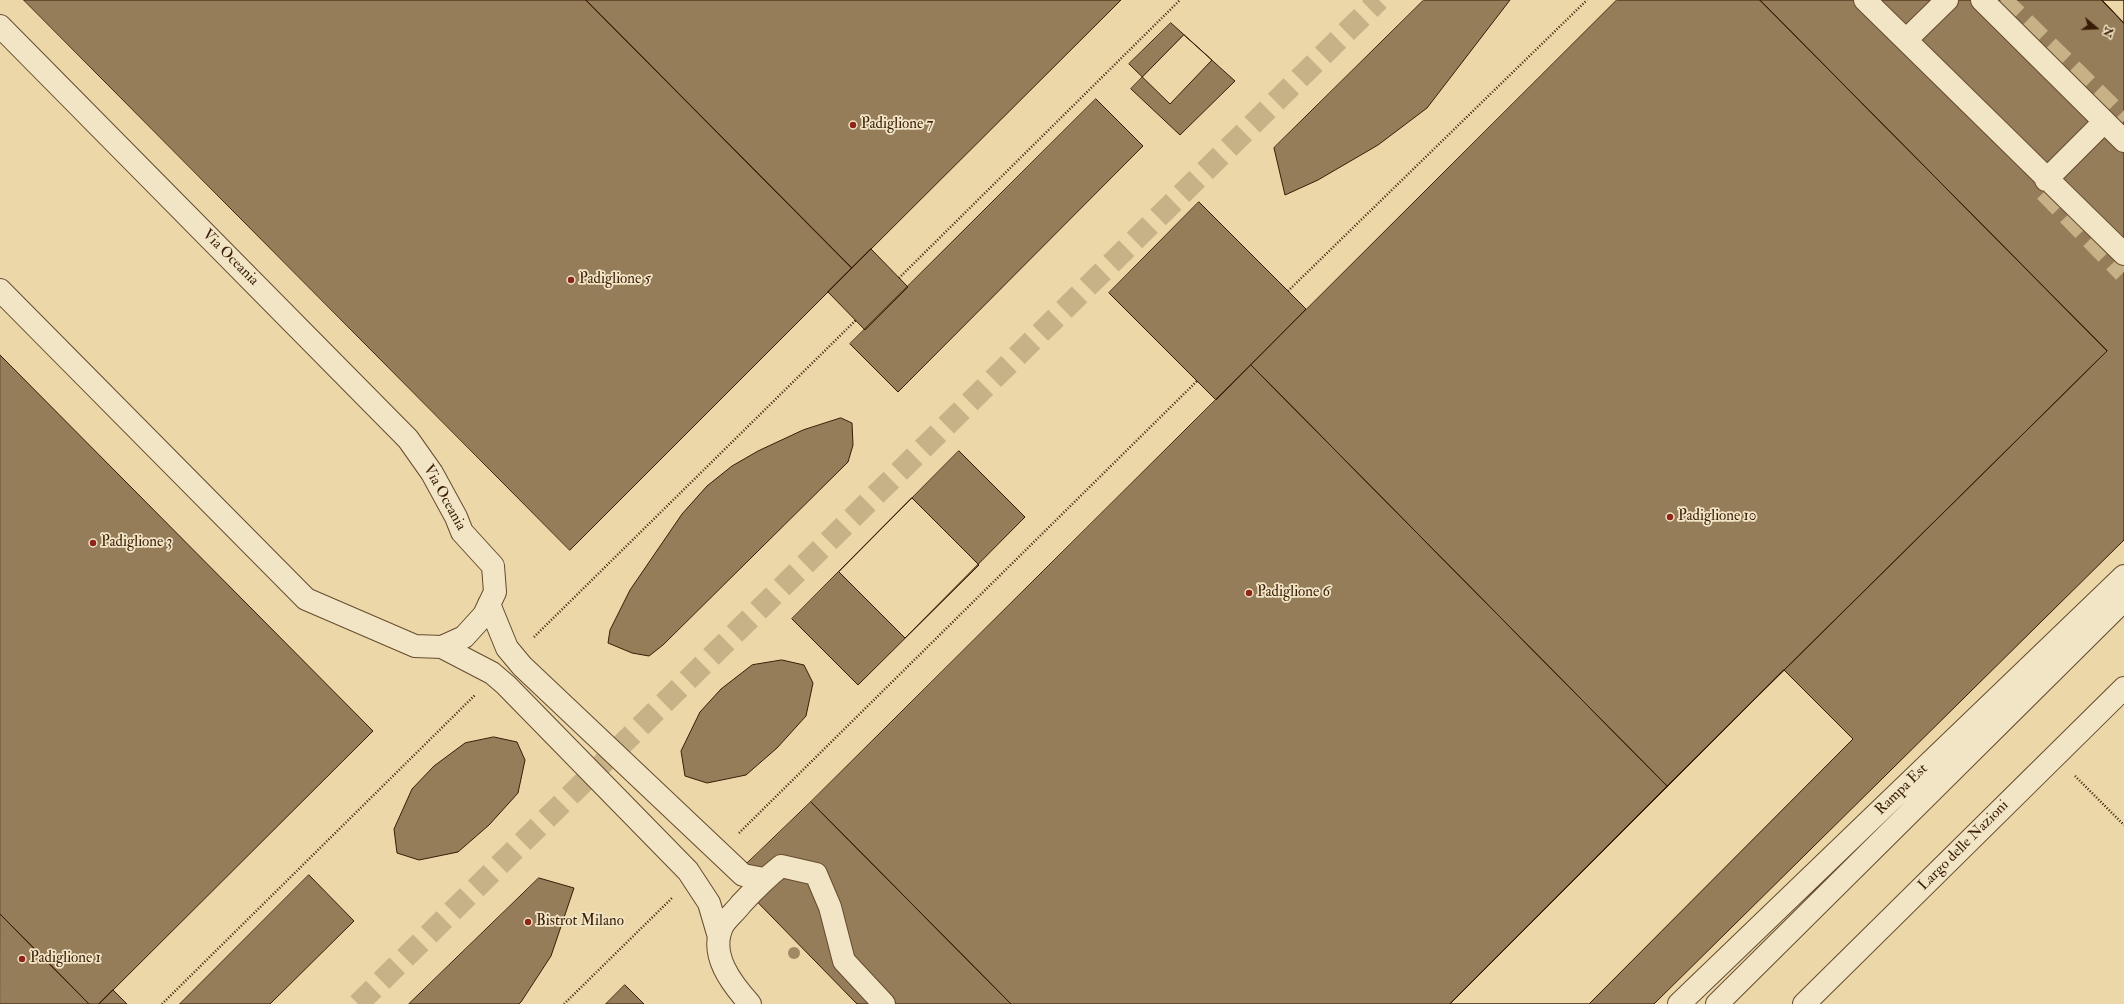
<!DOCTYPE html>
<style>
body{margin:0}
#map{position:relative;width:2124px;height:1004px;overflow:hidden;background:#ebd7a8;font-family:"IM FELL Double Pica",serif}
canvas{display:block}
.north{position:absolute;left:2076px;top:8px;width:40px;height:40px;-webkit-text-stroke:3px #f2e5c6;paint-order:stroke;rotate:109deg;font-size:11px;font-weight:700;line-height:16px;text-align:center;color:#391c06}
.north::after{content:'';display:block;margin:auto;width:14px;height:18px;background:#391c06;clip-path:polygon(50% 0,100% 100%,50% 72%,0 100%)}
</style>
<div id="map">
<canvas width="2124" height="1004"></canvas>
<div class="north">N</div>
</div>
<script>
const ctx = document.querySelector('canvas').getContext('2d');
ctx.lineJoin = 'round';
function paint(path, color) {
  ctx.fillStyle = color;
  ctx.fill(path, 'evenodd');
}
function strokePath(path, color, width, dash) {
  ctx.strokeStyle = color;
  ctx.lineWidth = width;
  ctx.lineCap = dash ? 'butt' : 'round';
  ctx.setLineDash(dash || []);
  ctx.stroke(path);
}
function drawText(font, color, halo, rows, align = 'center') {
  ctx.font = font + ' "IM FELL Double Pica",serif';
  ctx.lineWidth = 3.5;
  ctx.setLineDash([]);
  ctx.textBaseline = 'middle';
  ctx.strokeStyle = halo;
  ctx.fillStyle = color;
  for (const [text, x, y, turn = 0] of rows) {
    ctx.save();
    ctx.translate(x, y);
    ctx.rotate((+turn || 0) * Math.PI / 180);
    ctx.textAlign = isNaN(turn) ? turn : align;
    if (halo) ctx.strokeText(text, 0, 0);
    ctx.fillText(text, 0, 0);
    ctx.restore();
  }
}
const building = new Path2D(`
 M24 0H586L852 268 570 550Z
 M586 0H1121L852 268Z
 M1424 0H1510L1427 108 1378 145 1318 180 1285 195 1274 148Z
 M1617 0H1760L2107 351 1667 786 1251 365Z
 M1760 0H2102L2124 23V540L1654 1004H1450L1784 670 2107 351Z
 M2102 0H2124V23Z
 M2102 0H2124V23Z
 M1171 23 1212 60 1170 104 1129 64Z
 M1184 35 1235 81 1180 135 1131 89Z
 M1096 99 1143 146 898 392 850 344Z
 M1199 202 1306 309 1216 400 1109 293Z
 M871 249 908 287 865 330 828 292Z
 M0 355 373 731 99 1004H89L0 914Z
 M1251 365 1667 786 1450 1004H1011L811 802Z
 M841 418 852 423 853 445 848 462 663 645 649 656 632 653 608 643 610 630 630 590 682 514 707 486 732 466 758 451 803 430Z
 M959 451 1025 517 905 638 839 572Z
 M912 498 979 565 858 685 792 619Z
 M782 660 804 665 813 683 806 716 777 748 746 775 707 783 685 776 681 751 700 712 721 689 752 665Z
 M1784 670 1853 739 1589 1004H1450Z
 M494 737 517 742 525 760 518 793 489 825 458 852 419 860 397 853 394 829 412 789 434 766 465 743Z
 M811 802 1011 1004H857L733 877Z
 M309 875 354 921 270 1004H180Z
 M539 878 574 888 551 956 521 1002 519 1004H409Z
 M0 914 89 1004H0Z
 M625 985 644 1004H606Z
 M113 990 127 1004H99Z`);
paint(building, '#967d5a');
strokePath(building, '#391c06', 1);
strokePath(new Path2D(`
 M2001 0 2124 121
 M2045 191 2124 272
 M358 1004 1379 0`), '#c7b288', 22, [22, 11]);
const minor = new Path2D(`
 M1865 0 2124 254
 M1982 0 2124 141
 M0 26 408 439 432 473 456 517 462 532 493 566 495 592 484 615 464 637 442 647 415 646 306 599 0 290
 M1906 40 1947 0
 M2046 180 2104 122
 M489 604 507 648 522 666 743 875 764 879
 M442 647 492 673 506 685 688 871 709 903 719 937
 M750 1004C732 984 708 954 723 925 727 918 736 911 741 904 754 890 766 878 781 866L816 874 830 907 844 961 884 1004
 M1679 1004 2124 576
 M1717 1004 2124 600
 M1804 1004 2124 688`);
strokePath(minor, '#664b2e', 24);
strokePath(new Path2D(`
 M899 278 1180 0
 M1288 291 1587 0
 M534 637 856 320
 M2075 776 2124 825
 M739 833 1197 381
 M162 1004 475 695
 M564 1004 672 898`), '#391c06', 2.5, [1, 2]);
strokePath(minor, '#f2e5c6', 22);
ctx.fillStyle = '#a18965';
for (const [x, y] of [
 [794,953]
]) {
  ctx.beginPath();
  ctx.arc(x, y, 6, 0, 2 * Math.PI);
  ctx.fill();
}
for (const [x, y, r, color] of [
 [853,125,4,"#8f2418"],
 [571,280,4,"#8f2418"],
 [1670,517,4,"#8f2418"],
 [93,543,4,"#8f2418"],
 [1249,593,4,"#8f2418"],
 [528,922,4,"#8f2418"],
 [22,959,4,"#8f2418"]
]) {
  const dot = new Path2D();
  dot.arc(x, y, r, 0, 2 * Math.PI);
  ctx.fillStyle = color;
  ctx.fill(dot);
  strokePath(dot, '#f2e5c6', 1.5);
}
drawText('15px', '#391c06', '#f2e5c6', [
 ["Padiglione 7",861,125],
 ["Padiglione 5",579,280],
 ["Padiglione 10",1678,517],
 ["Padiglione 3",101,543],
 ["Padiglione 6",1257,593],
 ["Bistrot Milano",536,922],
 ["Padiglione 1",30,959]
], 'left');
drawText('15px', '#391c06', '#f2e5c6', [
 ["Via Oceania",230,258,45],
 ["Via Oceania",444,498,61],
 ["Rampa Est",1902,790,-44],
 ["Largo delle Nazioni",1964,846,-45]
]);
</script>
